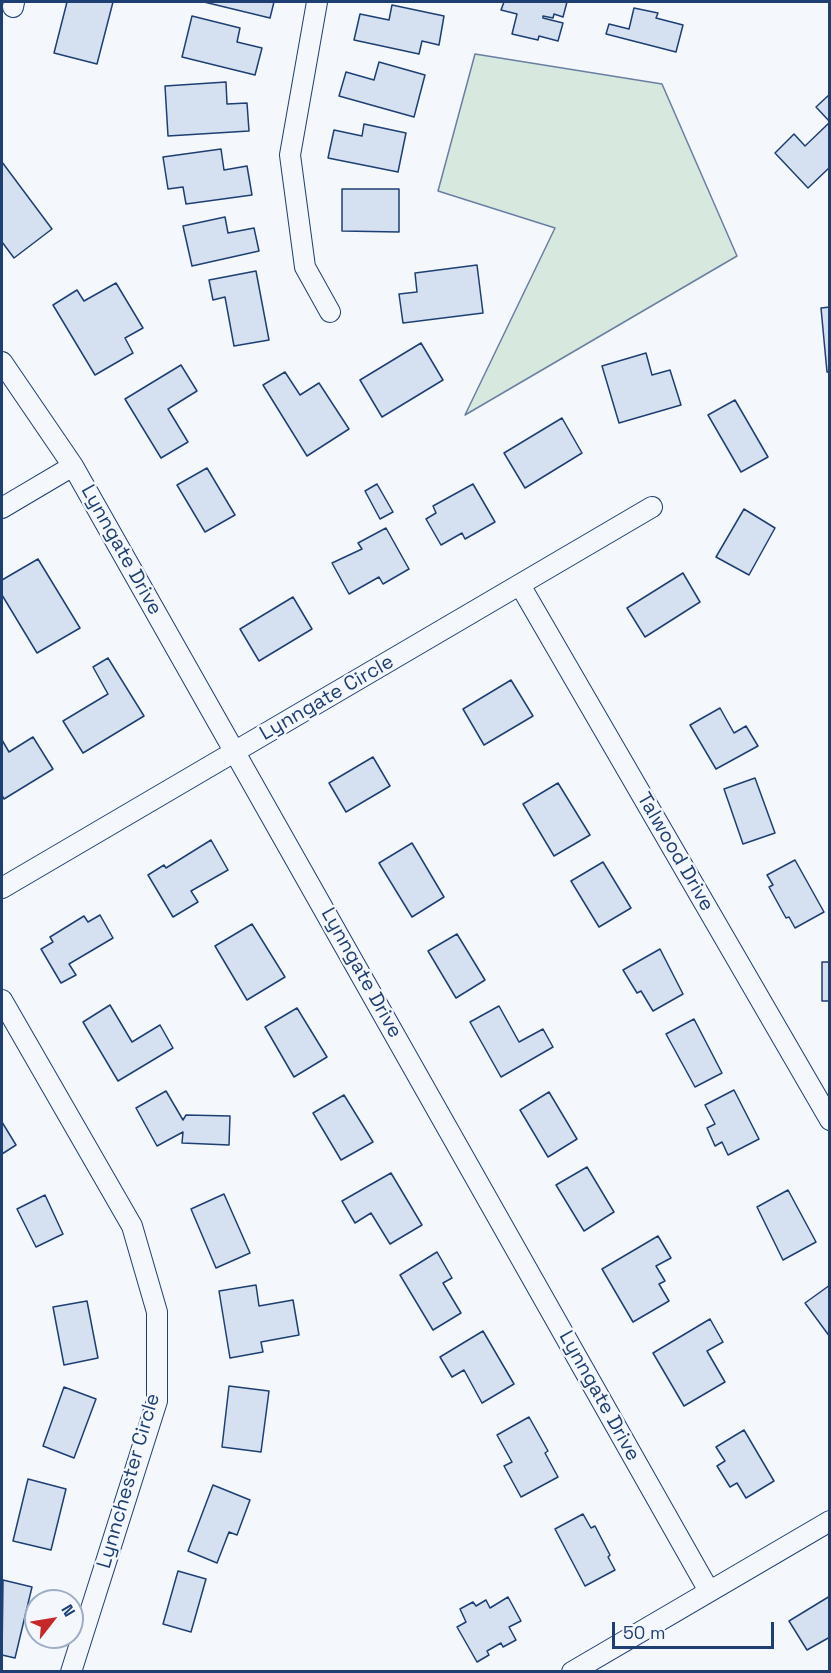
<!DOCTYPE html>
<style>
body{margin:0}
#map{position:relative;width:831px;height:1673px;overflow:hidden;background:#f4f7fb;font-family:"Space Grotesk",sans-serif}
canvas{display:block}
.frame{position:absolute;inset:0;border:3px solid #1d3f73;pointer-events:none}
.north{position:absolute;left:24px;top:1589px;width:60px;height:60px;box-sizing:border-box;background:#f4f7fb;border:2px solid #9eadc5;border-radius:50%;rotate:59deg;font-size:16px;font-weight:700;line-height:24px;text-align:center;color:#1d3f73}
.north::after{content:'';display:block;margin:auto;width:21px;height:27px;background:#c62828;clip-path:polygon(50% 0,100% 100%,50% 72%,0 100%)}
.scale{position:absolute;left:612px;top:1622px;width:162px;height:27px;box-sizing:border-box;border:3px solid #1d3f73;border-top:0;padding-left:8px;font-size:18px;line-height:21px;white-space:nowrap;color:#1d3f73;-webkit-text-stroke:4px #f4f7fb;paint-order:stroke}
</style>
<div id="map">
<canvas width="831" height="1673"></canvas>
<div class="frame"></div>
<div class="north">N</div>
<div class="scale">50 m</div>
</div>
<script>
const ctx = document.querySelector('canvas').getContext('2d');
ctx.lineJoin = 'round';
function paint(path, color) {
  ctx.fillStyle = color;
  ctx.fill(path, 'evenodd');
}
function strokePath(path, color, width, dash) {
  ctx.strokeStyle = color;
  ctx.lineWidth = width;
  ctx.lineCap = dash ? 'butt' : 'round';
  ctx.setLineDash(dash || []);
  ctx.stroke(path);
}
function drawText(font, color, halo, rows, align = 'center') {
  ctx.font = font + ' "Space Grotesk",sans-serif';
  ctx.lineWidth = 4.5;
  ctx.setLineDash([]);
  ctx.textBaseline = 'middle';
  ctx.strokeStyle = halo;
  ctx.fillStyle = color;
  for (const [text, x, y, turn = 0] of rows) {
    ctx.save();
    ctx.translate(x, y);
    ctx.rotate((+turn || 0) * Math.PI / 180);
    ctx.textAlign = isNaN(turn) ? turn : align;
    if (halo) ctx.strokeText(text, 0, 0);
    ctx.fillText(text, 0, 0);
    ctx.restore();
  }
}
const green = new Path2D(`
 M475 54 662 84 737 256 465 415 555 228 438 191Z`);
paint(green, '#d7e8df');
strokePath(green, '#687fa3', 1.5);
const building = new Path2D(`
 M67 2H113L97 64 54 53Z
 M204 2H274L270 18Z
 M504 2H567L563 17 554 14 553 18 543 16V18L563 23 558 41 539 36 538 40 512 34 517 14 501 10Z
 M392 5 444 16 439 45 422 41 419 54 354 40 360 14 389 20Z
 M634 8 658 13 656 18 683 25 676 52 606 34 609 24 629 29Z
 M192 16 240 28 237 42 262 48 255 75 182 57Z
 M379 62 425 75 414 117 339 96 346 72 374 80Z
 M226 82 227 104 247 103 249 131 168 136 165 86Z
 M830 94V122L816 107Z
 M830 122V167L808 188 775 153 794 134 805 146Z
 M364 124 406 133 398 172 328 158 334 130 362 136Z
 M221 149 224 170 247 166 252 195 186 204 183 187 168 189 163 157Z
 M2 162 52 229 14 258 2 242Z
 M342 189H399V232L342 231Z
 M225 217 228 233 254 228 259 251 192 266 183 226Z
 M477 265 483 313 403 323 399 294 417 292 415 273Z
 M256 271 269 340 234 346 225 297 213 300 209 280Z
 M116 283 143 328 125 338 133 353 95 375 53 305 77 290 84 301Z
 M830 307V372H827L821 308Z
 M421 343 443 380 382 417 360 380Z
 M646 353 652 375 670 370 681 405 619 423 602 366Z
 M181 365 197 391 168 409 188 442 161 458 125 399Z
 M285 372 300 395 319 383 349 429 307 456 263 385Z
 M735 400 768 457 741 472 708 415Z
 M562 418 582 453 525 488 504 453Z
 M207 468 235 515 205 532 177 485Z
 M377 484 393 512 380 519 365 491Z
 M473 484 495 522 465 539 462 533 441 545 426 519 436 513 433 506Z
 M744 509 775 528 749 575 716 557Z
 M386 528 409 569 383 584 379 577 349 594 332 563 362 549 358 543Z
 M38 559 80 628 37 653 2 595V580Z
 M683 573 700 602 645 637 627 608Z
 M293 597 312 629 259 661 240 629Z
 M108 658 144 716 83 753 63 721 108 694 93 667Z
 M511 680 533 716 484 745 463 709Z
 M720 708 734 733 746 726 758 746 716 769 690 725Z
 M33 737 53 769 4 799 2 795V740L9 752Z
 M373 757 390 786 346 812 329 783Z
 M755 778 775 833 743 844 724 789Z
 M558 783 590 835 554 856 523 804Z
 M211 840 228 870 191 891 198 902 173 917 148 875 164 865 166 868Z
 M412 843 444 897 412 917 379 863Z
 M795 860 824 912 795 928 789 917 786 918 769 887 773 885 767 875Z
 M603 862 631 908 599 927 571 881Z
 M100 915 113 938 69 964 76 975 61 983 41 949 53 942 50 937 84 916 88 922Z
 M252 924 285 977 247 1000 215 946Z
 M457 934 485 980 456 998 428 951Z
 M660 949 683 994 653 1011 641 991 637 993 623 970Z
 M822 962H830V1001H822Z
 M110 1005 132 1042 160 1025 173 1048 118 1081 83 1022Z
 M499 1006 519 1042 543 1029 553 1047 501 1077 470 1022Z
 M297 1008 327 1057 294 1077 265 1027Z
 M694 1019 722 1073 695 1087 666 1034Z
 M734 1090 759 1139 728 1155 722 1142 715 1146 707 1128 715 1124 705 1105Z
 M166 1091 183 1120 186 1115 230 1116 229 1145 182 1143 183 1132 157 1146 136 1108Z
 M549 1092 577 1139 548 1157 520 1110Z
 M344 1095 373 1142 341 1160 313 1113Z
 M2 1122 16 1145 2 1154Z
 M587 1167 614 1212 584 1231 556 1185Z
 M391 1173 422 1225 390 1244 371 1213 355 1223 342 1201Z
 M788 1190 816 1242 783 1260 757 1207Z
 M224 1194 250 1253 216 1268 191 1209Z
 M45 1195 63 1234 36 1247 17 1209Z
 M658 1236 671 1258 656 1266 665 1281 659 1284 669 1301 633 1322 602 1269Z
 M437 1252 452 1278 443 1283 461 1313 433 1330 400 1275Z
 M256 1285 259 1306 293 1300 299 1335 261 1342 263 1352 230 1358 219 1291Z
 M830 1285V1337L805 1303Z
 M87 1301 98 1358 64 1365 53 1307Z
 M710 1319 723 1342 707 1351 725 1382 684 1406 653 1353Z
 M483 1331 514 1384 482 1403 464 1370 452 1377 440 1357Z
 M229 1386 269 1391 261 1452 222 1447Z
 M64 1387 96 1399 74 1458 43 1446Z
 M529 1417 548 1451 545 1453 558 1477 521 1497 504 1466 512 1462 497 1435Z
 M744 1430 774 1481 746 1498 737 1483 730 1487 717 1466 725 1461 716 1447Z
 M28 1479 66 1489 51 1550 13 1541Z
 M213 1485 250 1500 237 1535 229 1532 217 1563 188 1551Z
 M583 1514 591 1528 595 1526 610 1555 608 1557 615 1570 585 1586 555 1529Z
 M178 1571 206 1579 191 1632 163 1624Z
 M3 1580 32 1587 15 1658 2 1655Z
 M830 1596V1637L807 1650 789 1621Z
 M508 1597 521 1621 509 1627 516 1640 503 1647 501 1643 487 1651 489 1655 477 1662 457 1627 466 1622 460 1609 473 1602 476 1606 486 1600 490 1608Z`);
paint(building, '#d5e0f0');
strokePath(building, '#1d3f73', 1.5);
const street = new Path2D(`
 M317 2 290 155 305 267 330 312
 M13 7 14 2
 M2 362 73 466 709 1591
 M2 508 73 466
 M520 585 830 1120
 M2 888 652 507
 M2 1000 132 1226 157 1312V1401L71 1672
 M572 1672 830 1521`);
strokePath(street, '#1d3f73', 22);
strokePath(street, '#f4f7fb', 20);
drawText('20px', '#1d3f73', '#f4f7fb', [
 ["Lynngate Drive",121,550,61],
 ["Lynngate Circle",327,698,-30],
 ["Talwood Drive",675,852,60],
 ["Lynngate Drive",361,973,61],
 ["Lynngate Drive",599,1396,61],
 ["Lynnchester Circle",129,1481,-74]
]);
</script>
